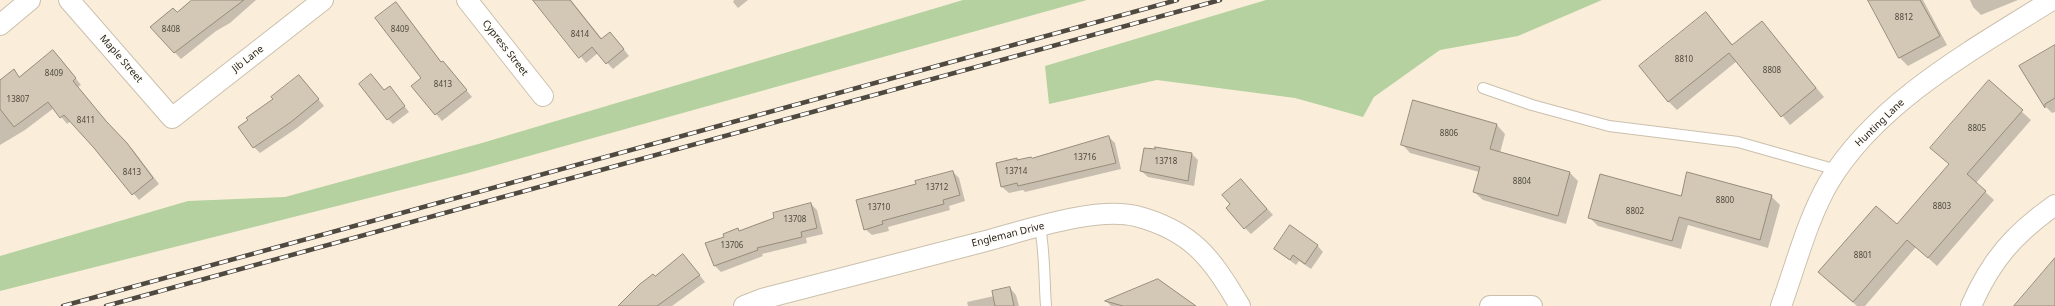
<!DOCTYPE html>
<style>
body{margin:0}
canvas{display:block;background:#faeedb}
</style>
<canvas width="2055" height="306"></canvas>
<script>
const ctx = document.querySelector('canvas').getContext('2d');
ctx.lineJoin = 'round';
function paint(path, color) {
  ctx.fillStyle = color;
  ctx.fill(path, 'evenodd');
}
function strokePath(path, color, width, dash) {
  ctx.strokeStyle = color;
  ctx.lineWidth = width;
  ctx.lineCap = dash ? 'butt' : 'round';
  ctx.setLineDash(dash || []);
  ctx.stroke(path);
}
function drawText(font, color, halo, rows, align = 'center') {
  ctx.font = font + ' "Noto Sans",sans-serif';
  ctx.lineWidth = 3.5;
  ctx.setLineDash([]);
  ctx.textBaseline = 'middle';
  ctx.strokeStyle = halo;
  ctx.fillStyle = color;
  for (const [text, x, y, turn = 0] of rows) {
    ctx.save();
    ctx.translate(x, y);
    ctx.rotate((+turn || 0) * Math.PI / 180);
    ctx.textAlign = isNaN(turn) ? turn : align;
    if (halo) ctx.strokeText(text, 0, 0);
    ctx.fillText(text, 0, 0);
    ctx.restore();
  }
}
paint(new Path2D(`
 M963 0H1087L468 173 0 291V256L188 201 285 197 482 143Z
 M1266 0H1602L1518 36 1440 50 1374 97 1363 117 1295 98 1157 80 1049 104 1045 66Z`), '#b5d19f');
paint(new Path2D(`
 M194 0H256L230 23 216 31 181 59 151 27 177 13Z
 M535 0H571L602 39H616L629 56 613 69 598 53 586 63Z
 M734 0H748L738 8 733 2Z
 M1869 0H1923L1947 45 1908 66 1900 58Z
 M1970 0H2018L1981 15 1973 7Z
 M402 10 442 63 449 68 472 97 442 121 413 86 422 78Z
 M1706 14 1733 45 1762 22 1824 97 1790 125 1737 61 1677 110 1668 101Z
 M2055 46V112L2052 113 2044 105Z
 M59 57 81 85 78 87 112 128 133 150 159 184 139 200 71 121 67 124 54 108 25 130 0 145V81L13 71 20 78Z
 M1989 82 2031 120 1976 183 1994 200 1937 266 1916 247 1865 306H1857L1828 281 1897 225 1950 165Z
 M305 83 324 106 297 128 260 153 254 147Z
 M385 91 395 93 409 112 393 124 388 119Z
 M1497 125 1505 134 1500 153 1570 173 1578 181 1566 224 1483 200 1474 192 1479 172 1410 153 1402 144Z
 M1109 137 1115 143 1121 169 1025 192 1023 190 1009 193 1002 187 1018 161 1033 159Z
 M1192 154 1198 160 1194 186 1148 177 1141 171Z
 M953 172 959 178 965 201 949 206 950 210 888 227 889 231 872 235 865 229 917 184Z
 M1247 186 1273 215 1251 234 1245 228Z
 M1771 196 1780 205 1768 248 1688 225 1681 249 1598 226 1589 217 1681 198Z
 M811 204 817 210 823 234 806 238 807 243 762 254 763 256 721 272 715 266 707 244 725 237 738 230 740 232Z
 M1317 245 1323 252 1311 269 1299 261 1296 265 1275 249Z
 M683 255 705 282 672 306H619Z
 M1158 280 1192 306H1111L1107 302Z
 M1010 288 1016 295 1019 306H968L967 302 994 296Z`), '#0003');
const building = new Path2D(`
 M192 0H244L174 53 150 27 173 8 177 12Z
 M533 0H570L601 39 610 32 624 49 606 64 592 47 579 58Z
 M1868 0H1920L1940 36 1899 58Z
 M396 2 441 62 443 61 467 90 435 115 411 86 421 78 375 18Z
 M1706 12 1732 45 1762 21 1816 88 1781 117 1729 53 1668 102 1639 66Z
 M2055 45V98L2045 104V108L2019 66Z
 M53 50 76 78 73 81 106 121 127 143 153 178 132 195 94 148 64 115 60 118 48 102 14 127 0 109V80L14 69 19 77Z
 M371 74 384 90 390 86 405 106 387 120 359 84Z
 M299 75 319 99 291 122 253 148 238 127 248 120 246 118 273 99 271 97Z
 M1989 80 2023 110 1967 174 1986 191 1928 258 1907 240 1853 302 1818 272 1876 206 1897 224 1949 164 1930 148Z
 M1413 100 1497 124 1490 149 1570 172 1558 216 1473 192 1480 167 1401 145Z
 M1109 136 1116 163 1018 186 1017 183 1001 187 996 163 1017 158V160L1031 157 1032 158Z
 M1155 147 1192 153 1188 181 1140 171 1144 148 1155 149Z
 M953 171 960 195 943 200 944 204 882 221 883 224 864 230 856 200 916 184 915 181Z
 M1687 172 1772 195 1760 240 1679 217 1672 241 1588 218 1600 174 1681 196Z
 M1241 179 1267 209 1244 229 1226 208 1230 204 1222 195Z
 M811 203 817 228 801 232 802 237 757 248 758 250 714 266 705 243 724 237 723 234 738 228 739 231 774 218 773 213Z
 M1290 225 1318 245 1305 264 1293 255 1290 260 1274 249Z
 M683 254 700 275 657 306H618L640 284 653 274 655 276Z
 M2055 258V306H2014Z
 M1158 279 1196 306H1123L1105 301Z
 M1010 287 1014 306H995L992 291Z`);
paint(building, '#d3c8b5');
strokePath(building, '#968c7a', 1);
const lane = new Path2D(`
 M1483 88 1532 105 1609 126 1738 142 1837 170
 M1040 227C1045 254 1044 279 1046 306`);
const street = new Path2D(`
 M69 0 172 118 323 0
 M467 0 543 96
 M0 25 30 0
 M744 306 762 299C836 280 909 261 982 242 1024 231 1095 206 1136 216 1193 231 1212 259 1240 306
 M1490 306H1532
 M1781 306C1796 265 1807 220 1829 182 1878 101 1974 49 2052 0
 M1971 306C1991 260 2014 234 2055 205`);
strokePath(lane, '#cbc0ad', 12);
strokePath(street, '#cbc0ad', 22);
strokePath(lane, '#fff', 10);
strokePath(street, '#fff', 20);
const rail = new Path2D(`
 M63 306 1177 0
 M106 306 1220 0`);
strokePath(rail, '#4f4940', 4.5);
strokePath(rail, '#fffdf9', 3, [9]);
drawText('8px', '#4f493f', null, [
 ["8812",1904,18],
 ["8408",171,30],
 ["8409",400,30],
 ["8414",580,35],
 ["8810",1684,60],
 ["8808",1772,71],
 ["8409",54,74],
 ["8413",443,85],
 ["13807",18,100],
 ["8411",86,121],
 ["8805",1977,129],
 ["8806",1449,134],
 ["13716",1085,158],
 ["13718",1166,162],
 ["13714",1016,172],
 ["8413",132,173],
 ["8804",1522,182],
 ["13712",937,188],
 ["8800",1725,201],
 ["8803",1942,207],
 ["13710",879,208],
 ["8802",1635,212],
 ["13708",795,220],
 ["13706",732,246],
 ["8801",1863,256]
]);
drawText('10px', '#231f18', '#fffdf9', [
 ["Cypress Street",505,48,52],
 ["Maple Street",121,59,49],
 ["Jib Lane",248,59,-38],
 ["Hunting Lane",1880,123,-44],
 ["Engleman Drive",1008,235,-14]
]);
</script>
